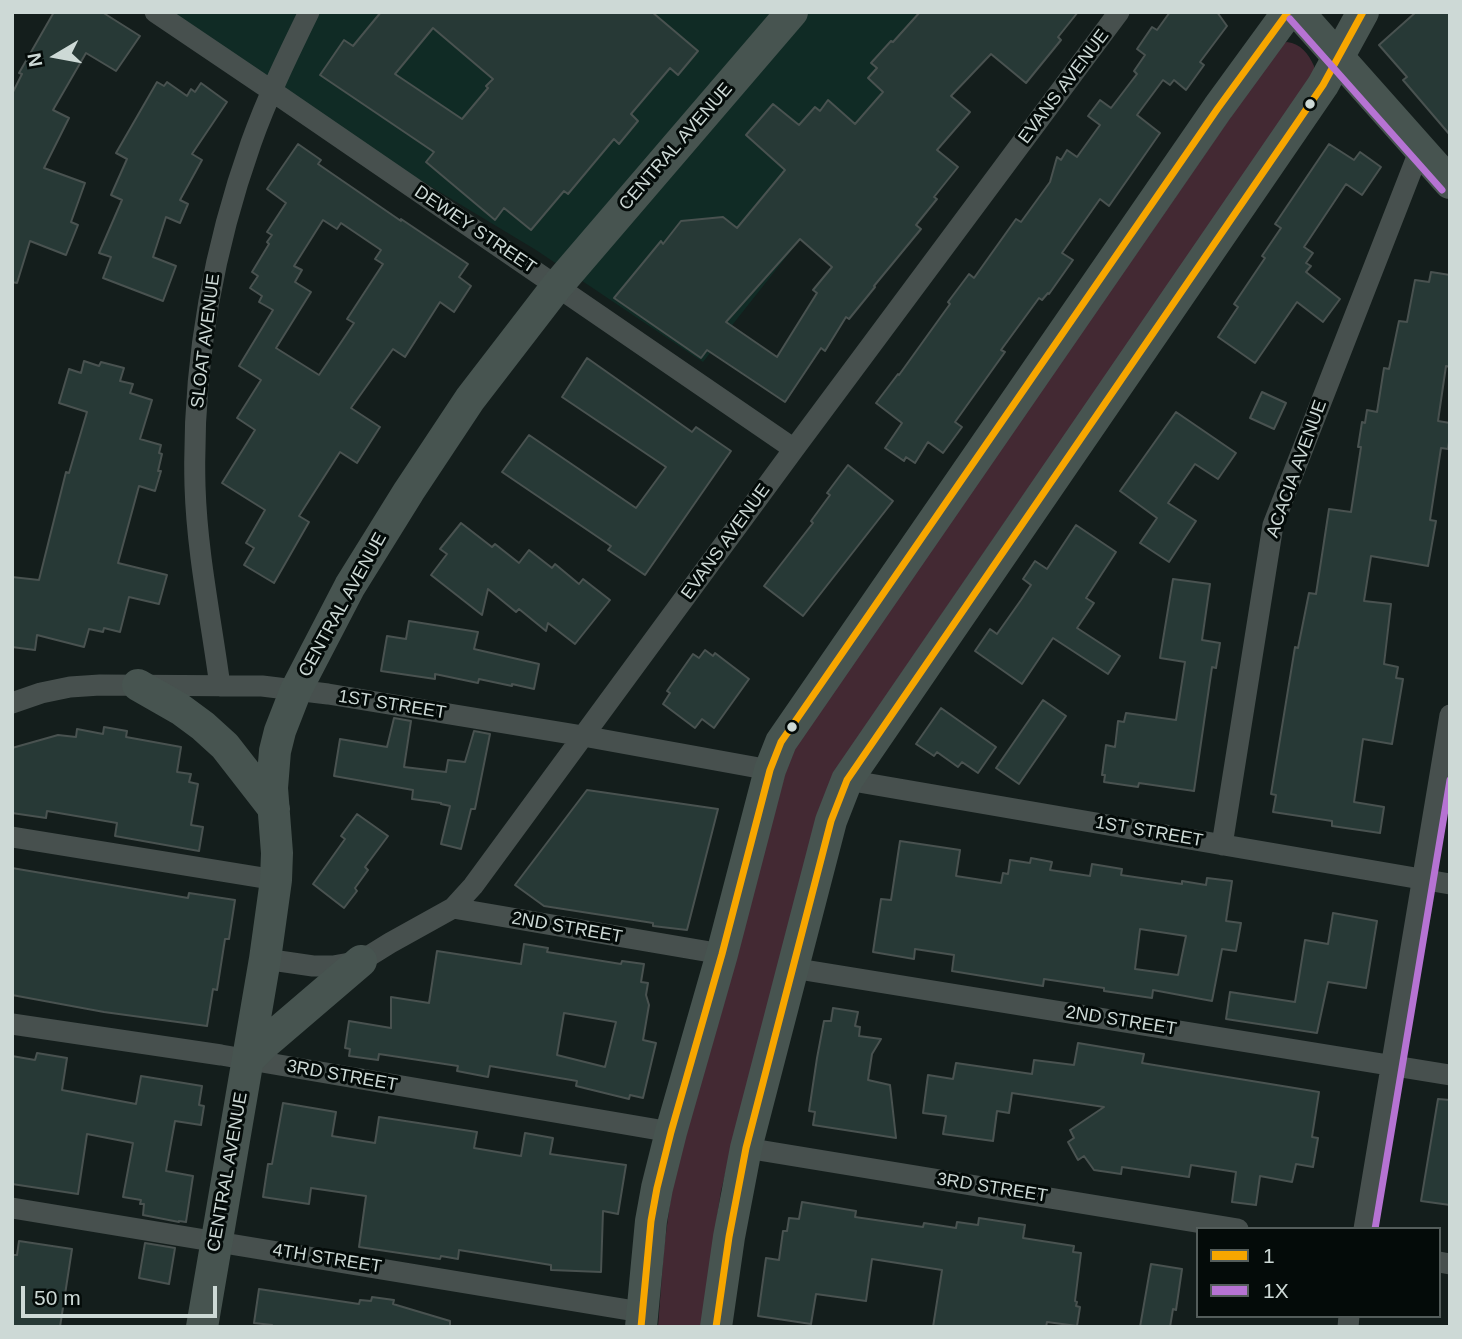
<!DOCTYPE html>
<style>
body{margin:0}
#map{position:relative;width:1462px;height:1339px;overflow:hidden;background:#141e1c;font-family:Helvetica,sans-serif}
canvas{display:block}
.frame{position:absolute;inset:0;border:14px solid #cdd9d6;pointer-events:none}
.legend{position:absolute;left:1196px;top:1227px;width:245px;height:91px;box-sizing:border-box;background:#040b09;border:2px solid #545d5b;margin:0;padding:9px 12px;list-style:none;font-size:21px;color:#cdd9d6}
.legend li{display:flex;align-items:center;gap:14px;height:35px}
.legend b{width:35px;border:2px solid #545d5b}
.north{position:absolute;left:21px;top:21px;width:70px;height:70px;-webkit-text-stroke:5px #040b09;paint-order:stroke;rotate:260deg;font-size:19px;font-weight:700;line-height:28px;text-align:center;color:#cdd9d6}
.north::after{content:'';display:block;margin:auto;width:24px;height:32px;background:#cdd9d6;clip-path:polygon(50% 0,100% 100%,50% 72%,0 100%)}
.scale{position:absolute;left:21px;top:1286px;width:196px;height:32px;box-sizing:border-box;border:4px solid #cdd9d6;border-top:0;padding-left:9px;font-size:21px;line-height:24px;white-space:nowrap;color:#cdd9d6;-webkit-text-stroke:5px #040b09;paint-order:stroke}
</style>
<div id="map">
<canvas width="1462" height="1339"></canvas>
<div class="frame"></div>
<ul class="legend">
<li><b style="height:9px;background:#f7a600"></b>1</li>
<li><b style="height:9px;background:#b673d3"></b>1X</li>
</ul>
<div class="north">N</div>
<div class="scale">50 m</div>
</div>
<script>
const ctx = document.querySelector('canvas').getContext('2d');
ctx.lineJoin = 'round';
function paint(path, color) {
  ctx.fillStyle = color;
  ctx.fill(path, 'evenodd');
}
function strokePath(path, color, width, dash) {
  ctx.strokeStyle = color;
  ctx.lineWidth = width;
  ctx.lineCap = dash ? 'butt' : 'round';
  ctx.setLineDash(dash || []);
  ctx.stroke(path);
}
function drawText(font, color, halo, rows, align = 'center') {
  ctx.font = font + ' Helvetica,sans-serif';
  ctx.lineWidth = 6;
  ctx.setLineDash([]);
  ctx.textBaseline = 'middle';
  ctx.strokeStyle = halo;
  ctx.fillStyle = color;
  for (const [text, x, y, turn = 0] of rows) {
    ctx.save();
    ctx.translate(x, y);
    ctx.rotate((+turn || 0) * Math.PI / 180);
    ctx.textAlign = isNaN(turn) ? turn : align;
    if (halo) ctx.strokeText(text, 0, 0);
    ctx.fillText(text, 0, 0);
    ctx.restore();
  }
}
paint(new Path2D(`
 M155 12H980L703 362 536 250 272 91Z`), '#102b25');
paint(new Path2D(`
 M1287 42C1301 44 1308 53 1314 66V74L1219 215 1004 523 841 762 746 1090 721 1191 706 1290 703 1327H658L664 1248 673 1181 767 837 791 753 1281 44Z`), '#432933');
const building = new Path2D(`
 M54 12H102L140 36 116 71 86 53 53 110 69 118 44 168 85 183 71 222 78 225 66 255 30 241 17 283 12 282V94L22 74 19 73Z
 M381 12H652L698 51 678 75 670 68 631 114 638 121 619 144 614 139 568 194 564 191 531 230 504 208 495 220 426 162 434 152 320 75 344 40 353 46ZM433 28 493 79 486 86 488 88 462 119 395 74Z
 M920 12H1078L1058 37 1061 40 1026 83 991 54 951 96 970 112 937 150 958 167 934 197 937 199 916 225 921 229 874 286 875 287 849 319 846 317 825 351 821 348 785 402 707 350 701 358 614 298 661 241 663 244 681 221 723 217 737 228 785 170 746 135 773 104 799 125 815 107 820 111 828 100 855 124 883 92 868 78 877 68 871 63 891 41 893 42ZM800 239 832 267 813 290 817 293 777 357 726 322Z
 M1170 12H1217L1227 26 1200 62 1204 65 1186 90 1174 80 1170 85 1163 80 1137 115 1160 133 1109 206 1100 199 1062 253 1073 260 1049 294 1048 293 1042 300 1039 298 1001 350 1005 352 955 422 962 427 943 453 928 442 915 463 906 457 904 461 885 448 902 423 876 403 898 374 899 375 950 304 948 302 969 274 974 278 1016 219 1021 222 1050 182 1057 157 1061 160 1067 150 1077 157 1100 125 1088 116 1100 100 1111 108 1137 74 1134 71 1145 55 1137 49 1152 27 1157 30Z
 M1416 12H1450V135L1403 80 1407 77 1379 45Z
 M157 82 164 86 167 82 187 96 191 89 195 92 201 83 227 102 192 154 202 160 180 200 188 204 180 223 166 217 153 257 176 266 163 301 103 278 111 257 99 253 122 200 111 195 127 159 116 153Z
 M298 144 321 160 318 164 401 221V219L468 264 459 277 471 286 454 312 440 302 405 357 393 349 351 408 380 427 357 463 340 452 299 516 309 522 274 583 244 565 254 548 246 543 265 510 222 483 255 430 237 418 261 380 239 366 273 310 259 302 262 296 250 288 258 276 252 272 269 244 267 242 272 235 267 232 286 203 267 189ZM323 220 337 229 341 223 381 250 375 259 383 264 347 319 354 323 319 375 276 348 311 292 295 282 302 270 294 266Z
 M1329 144 1354 160 1360 152 1381 167 1362 195 1346 184 1304 247 1313 253 1306 263 1311 266 1306 272 1340 299 1323 322 1297 302 1255 363 1218 337 1238 307 1234 304 1265 258 1262 256 1281 228 1275 224Z
 M1431 272 1450 275V367L1446 366 1438 421 1450 423V435L1448 449 1441 448 1430 520 1436 521 1428 566 1371 556 1364 601 1391 604 1384 664 1398 667 1396 678 1403 679 1392 744 1363 739 1354 802 1384 807 1380 833 1332 826V821L1273 812 1276 795 1271 794 1295 647 1298 648 1309 593 1316 594 1329 509 1351 512 1361 447H1358L1362 422 1365 423 1367 410 1377 412 1384 368 1389 369 1399 321 1407 322 1415 280 1429 282Z
 M587 358 692 432 696 427 731 451 645 575 608 550 611 546 502 472 529 435 636 508 666 467 562 397Z
 M84 361 99 366 101 362 124 368 120 381 133 384 130 393 152 400 140 439 161 445 159 453 162 454 158 471H161L155 491 139 486 118 563 167 575 159 604 129 597 120 632 104 628 103 632 89 629 84 647 37 635 35 650 12 647V577L39 580 66 472 69 473 87 412 59 403 69 369 81 373Z
 M1262 392 1286 403 1274 429 1250 418Z
 M1176 412 1236 453 1218 479 1195 464 1168 503 1196 521 1169 562 1140 543 1157 518 1120 491Z
 M848 465 893 501 803 616 764 586 813 523 811 521 830 495 827 493Z
 M461 523 492 547 495 544 519 563 529 550 552 568 555 564 579 584 583 579 610 600 575 644 548 623 546 631 519 609 516 612 488 589 482 615 431 575 447 554 440 549Z
 M1076 525 1116 552 1086 598 1094 603 1077 628 1120 656 1108 674 1053 638 1022 684 975 651 990 629 997 634 1021 600 1031 585 1023 579 1035 561 1047 569Z
 M1173 579 1210 584 1202 640 1220 643 1216 668 1212 667 1194 791 1139 783 1138 787 1104 782 1105 775H1102L1106 745 1115 747 1118 721 1124 722 1126 713 1176 720 1185 662 1160 658Z
 M409 621 478 632 474 649 539 664 534 689 512 684V686L479 679 478 683 435 674V679L381 671 387 636 406 639Z
 M705 650 713 656 715 653 749 679 714 728 702 719 695 728 663 704 670 693 667 691 693 654 699 658Z
 M1043 700 1066 716 1019 784 996 768Z
 M941 708 996 747 978 773 962 762 958 767 937 752 934 756 916 744Z
 M394 718 411 721 404 767 446 772 448 760 465 762 474 731 490 734 475 809H471L461 849 441 844 450 806 441 804V803L412 799 413 790 334 776 340 739 387 747Z
 M104 727 127 731 126 737 181 747 177 772 191 774 189 782 198 784 191 825 203 827 199 851 115 836 117 823 47 811 46 818 12 813V748L58 735 76 737 77 729 103 734Z
 M587 790 718 809 687 930 653 926V923L544 906 515 885Z
 M357 814 388 836 365 867 368 870 355 888 357 891 344 908 313 884 345 839 341 836Z
 M900 841 960 850 956 876 1001 883 1003 873 1008 874 1010 860 1030 863 1031 858 1052 862 1050 870 1090 876 1092 864 1122 869 1121 875 1182 884V881L1206 885 1207 878 1232 881 1226 921 1241 923 1236 951 1222 949 1212 1001 1153 990 1152 998 1104 991V988L1044 979 1043 986 952 971 954 955 915 949 914 959 873 952 881 899 891 900ZM1140 929 1186 936 1178 975 1135 969Z
 M12 868 188 898 189 893 235 900 229 939H225L217 990 213 989 207 1026 104 1012 12 995Z
 M1333 913 1377 921 1366 988 1328 982 1317 1033 1226 1019 1230 992 1295 1002 1305 940 1328 944Z
 M524 944 548 948 547 952 621 964 622 961 644 964 641 982 648 983 646 995 649 1005 643 1040 656 1043 643 1098 630 1095 629 1099 576 1086 577 1081 490 1066 488 1077 457 1071 458 1066 379 1054 378 1060 349 1056 350 1049 345 1048 349 1021 391 1028V997L429 1003 437 951 521 964ZM564 1013 616 1022 605 1067 557 1055Z
 M833 1008 858 1012 855 1026 860 1027 859 1036 881 1039 872 1054 868 1080 890 1085 896 1138 813 1125 815 1112 809 1111 817 1058 824 1021H831Z
 M1078 1043 1144 1054 1142 1063 1319 1092 1312 1137 1318 1138 1313 1167 1296 1164 1292 1182 1260 1176 1256 1205 1232 1202 1236 1172 1191 1165 1189 1177 1122 1167 1121 1174 1094 1170 1084 1156 1078 1160 1068 1142 1074 1138 1070 1130 1104 1107 1012 1093 1009 1113 997 1111 993 1141 943 1134 946 1116 923 1113 928 1075 953 1079 956 1063 1032 1074 1034 1060 1074 1065Z
 M37 1053 67 1058 62 1090 136 1104 141 1076 202 1086 199 1105 204 1106 201 1125 175 1121 166 1171 193 1176 186 1222 179 1221V1222L143 1215 144 1204H140L141 1200 123 1197 133 1143 87 1134 78 1194 12 1184V1056L35 1060Z
 M1438 1099 1450 1100V1205L1421 1201Z
 M283 1103 336 1112 332 1136 375 1143 379 1117 477 1132 474 1148 521 1156 525 1133 553 1138 550 1154 626 1165 618 1214 603 1211 601 1272 551 1270V1265L459 1250 458 1259 441 1256 440 1259 359 1247 366 1196 311 1188 309 1204 263 1197 268 1164H272Z
 M802 1202 856 1211 855 1217 923 1227 924 1223 956 1228 957 1222 978 1225 979 1218 1025 1225 1023 1238 1074 1246 1073 1252 1081 1253 1075 1301 1077 1302 1076 1306 1080 1307 1077 1326 1047 1322 1046 1327H933L942 1270 872 1259 866 1301 816 1294 811 1324 758 1316 766 1258 779 1260 783 1231H787L789 1218 799 1219Z
 M19 1241 72 1249 60 1327H12V1255H17Z
 M145 1243 175 1248 169 1284 139 1278Z
 M1151 1264 1182 1269 1176 1310 1173 1309 1170 1327H1140Z
 M259 1289 359 1304 360 1300 371 1301 372 1297 394 1300 393 1304 450 1321V1327H271L272 1325 254 1323Z`);
paint(building, '#273936');
strokePath(building, '#495250', 2);
strokePath(new Path2D(`
 M155 12 272 91 794 449
 M220 686C211 619 197 553 195 486 192 369 212 253 251 143 267 98 288 55 309 12
 M12 703 41 693 70 687 100 685 262 686 328 694 583 736 770 770
 M847 780 1450 884
 M12 837 276 880
 M1222 845 1273 525 1420 149
 M453 908 722 954
 M265 959 313 966H333L361 961 390 943 453 908 473 886 794 449 1119 12
 M792 968 1450 1075
 M12 1024 221 1055 671 1132
 M746 1148 1238 1229
 M12 1208 641 1312
 M1364 1229 1450 715
 M1439 1262 1450 1264
 M1348 1327 1349 1316`), '#47504e', 21);
strokePath(new Path2D(`
 M1298 12 1450 183
 M138 685 180 709 203 726 225 746 274 809
 M248 1060 264 1044 361 961
 M202 1327 265 959 276 880 277 853 272 788 275 751 280 731 296 690 350 586 409 491 470 399 557 286 792 12
 M641 1327 651 1221 657 1188 671 1132 722 954 770 770 781 742 1218 108 1288 12
 M716 1327 729 1237 746 1148 831 821 847 780 1323 85 1363 12`), '#475450', 32);
strokePath(new Path2D(`
 M641 1327 651 1221 657 1188 671 1132 722 954 770 770 781 742 1218 108 1288 12
 M716 1327 729 1237 746 1148 831 821 847 780 1323 85 1363 12`), '#f7a600', 7);
strokePath(new Path2D(`
 M1290 19 1442 190
 M1375 1229 1450 780`), '#b673d3', 7);
for (const [x, y, r, color] of [
 [1310,104,6,"#cdd9d6"],
 [792,727,6,"#cdd9d6"]
]) {
  const dot = new Path2D();
  dot.arc(x, y, r, 0, 2 * Math.PI);
  ctx.fillStyle = color;
  ctx.fill(dot);
  strokePath(dot, '#040b09', 2.5);
}
drawText('18px', '#cdd9d6', '#040b09', [
 ["EVANS AVENUE",1064,87,-53],
 ["CENTRAL AVENUE",676,147,-49],
 ["DEWEY STREET",475,230,34],
 ["SLOAT AVENUE",206,341,-83],
 ["ACACIA AVENUE",1297,469,-70],
 ["EVANS AVENUE",726,542,-54],
 ["CENTRAL AVENUE",343,605,-61],
 ["1ST STREET",392,705,9],
 ["1ST STREET",1149,832,10],
 ["2ND STREET",567,928,10],
 ["2ND STREET",1121,1021,9],
 ["3RD STREET",342,1076,10],
 ["CENTRAL AVENUE",228,1172,-80],
 ["3RD STREET",992,1188,9],
 ["4TH STREET",327,1259,9]
]);
</script>
